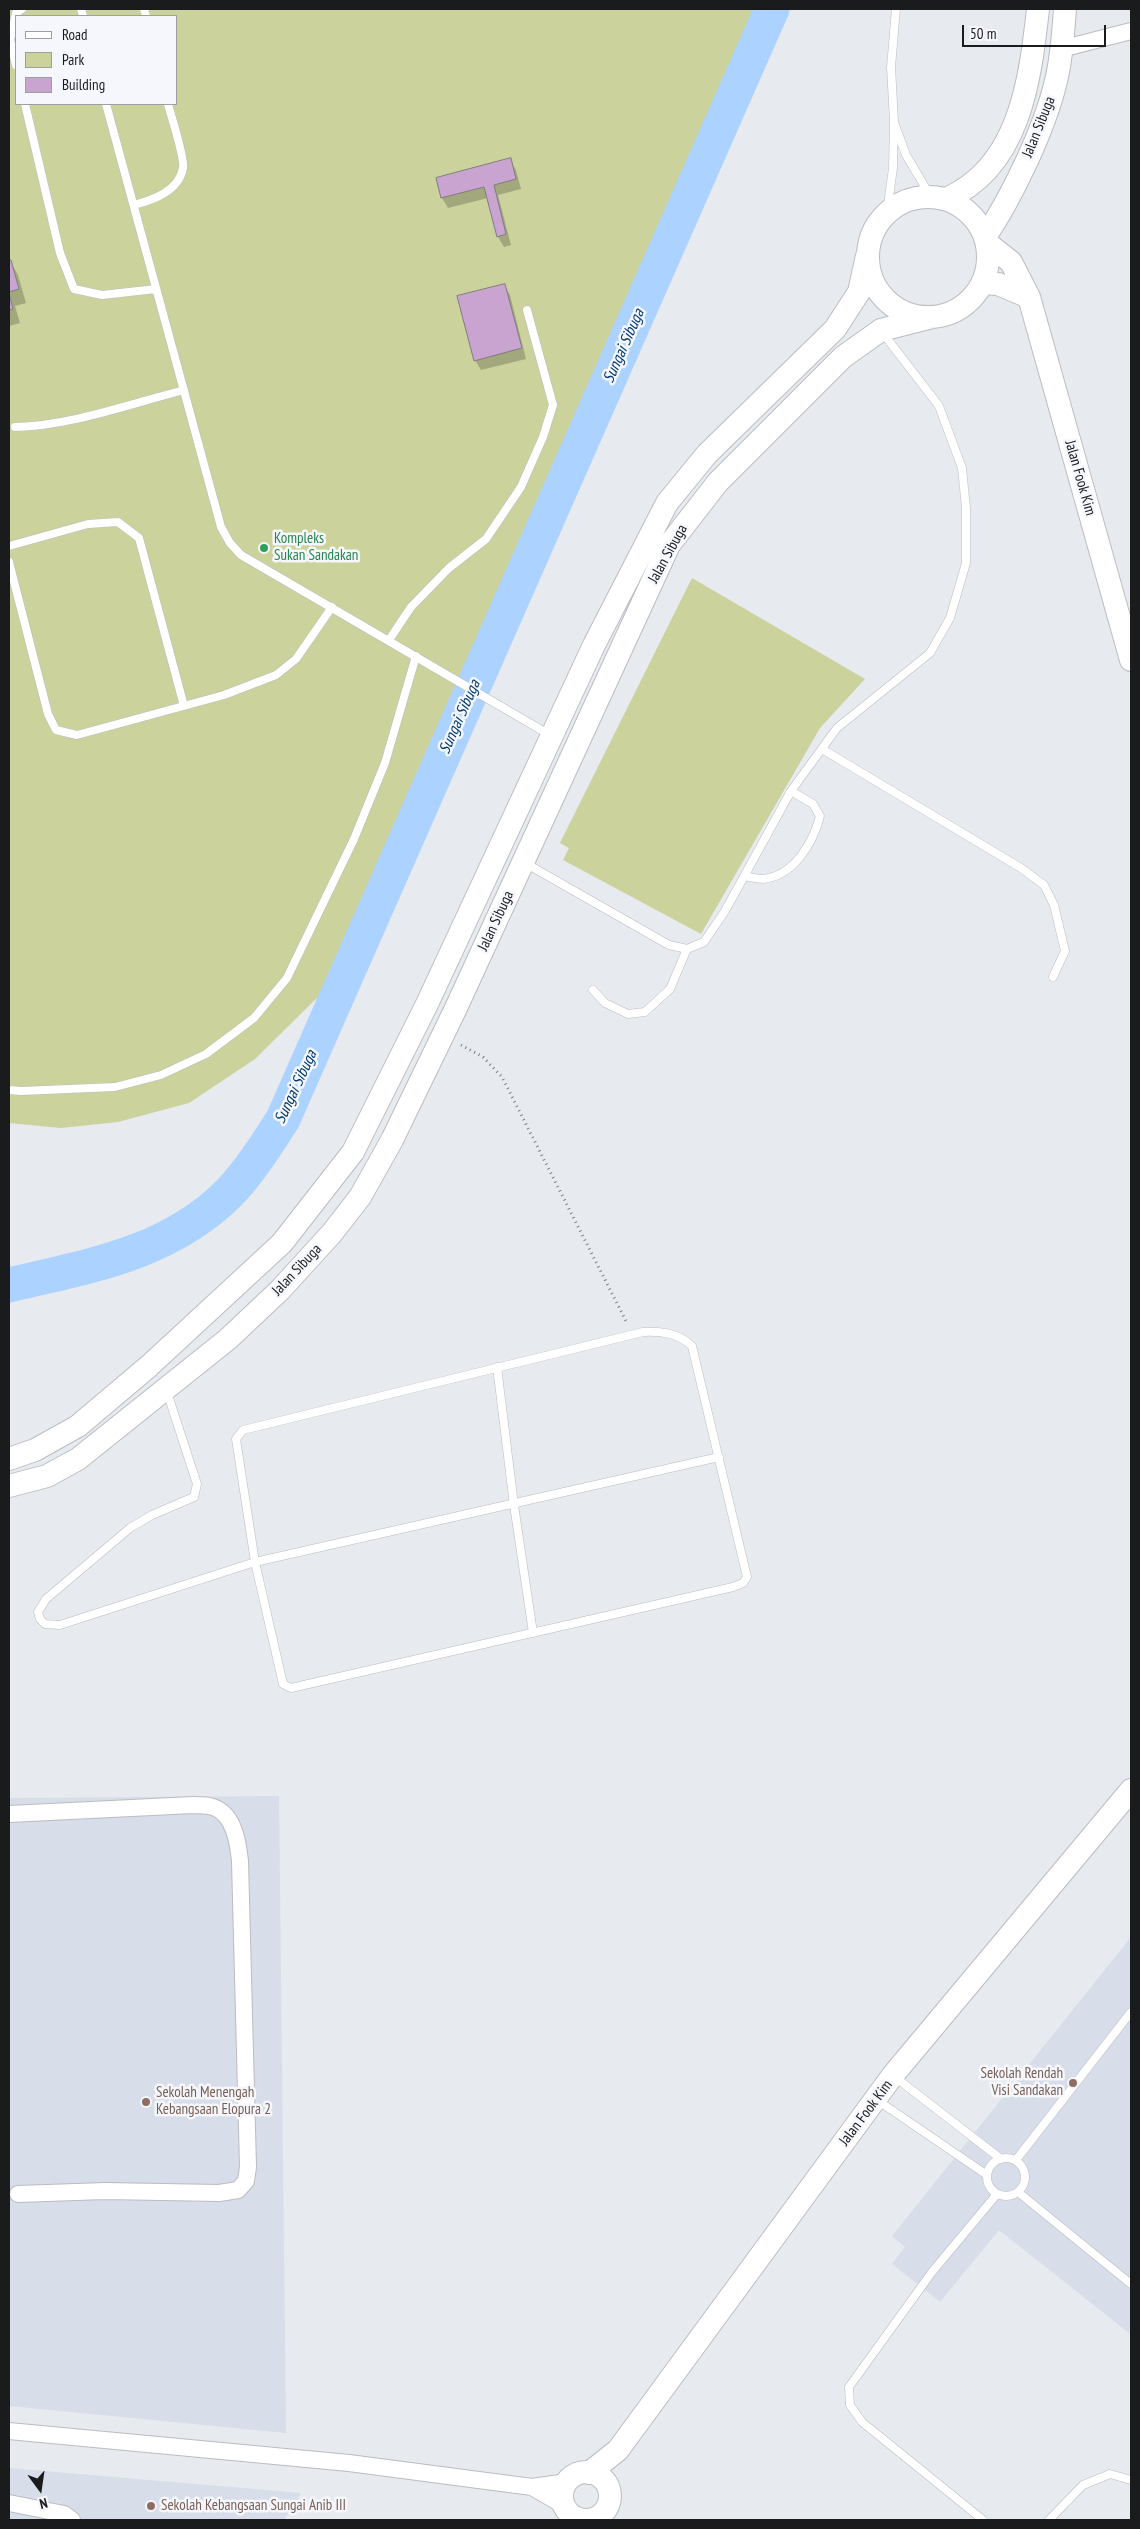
<!DOCTYPE html>
<style>
body{margin:0}
#map{position:relative;width:1140px;height:2529px;overflow:hidden;background:#e7eaef;font-family:"PT Sans Narrow",sans-serif}
canvas{display:block}
.frame{position:absolute;inset:0;border:10px solid #1a1b1d;pointer-events:none}
.legend{position:absolute;left:15px;top:15px;width:162px;height:90px;box-sizing:border-box;background:#f5f7fc;border:1px solid #9d9fa3;margin:0;padding:6px 9px;list-style:none;font-size:15px;color:#1a1b1d}
.legend li{display:flex;align-items:center;gap:10px;height:25px}
.legend b{width:25px;border:1px solid #9d9fa3}
.north{position:absolute;left:15px;top:2464px;width:50px;height:50px;-webkit-text-stroke:4px #f5f7fc;paint-order:stroke;rotate:166deg;font-size:14px;font-weight:700;line-height:20px;text-align:center;color:#1a1b1d}
.north::after{content:'';display:block;margin:auto;width:18px;height:22px;background:#1a1b1d;clip-path:polygon(50% 0,100% 100%,50% 72%,0 100%)}
.scale{position:absolute;left:962px;top:25px;width:144px;height:22px;box-sizing:border-box;border:2px solid #1a1b1d;border-top:0;padding-left:6px;font-size:15px;line-height:18px;white-space:nowrap;color:#1a1b1d;-webkit-text-stroke:4px #f5f7fc;paint-order:stroke}
</style>
<div id="map">
<canvas width="1140" height="2529"></canvas>
<div class="frame"></div>
<ul class="legend">
<li><b style="height:6px;background:#fff"></b>Road</li>
<li><b style="height:14px;background:#ccd29c"></b>Park</li>
<li><b style="height:14px;background:#c9a4d1"></b>Building</li>
</ul>
<div class="north">N</div>
<div class="scale">50 m</div>
</div>
<script>
const ctx = document.querySelector('canvas').getContext('2d');
ctx.lineJoin = 'round';
function paint(path, color) {
  ctx.fillStyle = color;
  ctx.fill(path, 'evenodd');
}
function strokePath(path, color, width, dash) {
  ctx.strokeStyle = color;
  ctx.lineWidth = width;
  ctx.lineCap = dash ? 'butt' : 'round';
  ctx.setLineDash(dash || []);
  ctx.stroke(path);
}
function drawText(font, color, halo, rows, align = 'center') {
  ctx.font = font + ' "PT Sans Narrow",sans-serif';
  ctx.lineWidth = 5;
  ctx.setLineDash([]);
  ctx.textBaseline = 'middle';
  ctx.strokeStyle = halo;
  ctx.fillStyle = color;
  for (const [text, x, y, turn = 0] of rows) {
    ctx.save();
    ctx.translate(x, y);
    ctx.rotate((+turn || 0) * Math.PI / 180);
    ctx.textAlign = isNaN(turn) ? turn : align;
    if (halo) ctx.strokeText(text, 0, 0);
    ctx.fillText(text, 0, 0);
    ctx.restore();
  }
}
paint(new Path2D(`
 M279 1796 286 2433 9 2406V1798Z
 M1131 1937V2331L1129 2333 999 2230 940 2302 892 2264 905 2247 892 2236Z
 M9 2468 301 2493 284 2520H9Z`), '#d7dee9');
paint(new Path2D(`
 M9 9H757L322 993 255 1059 189 1103 118 1122 61 1128 9 1123ZM16 16H176V104H16Z
 M692 578 865 679 820 728 701 934 563 860 569 848 560 843Z`), '#ccd29c');
paint(new Path2D(`
 M510 160 516 170 521 189 498 195 511 245 504 247 498 237 488 198 448 208 442 198 438 179Z
 M10 261 18 275 26 303 15 306 20 323 9 326Z
 M504 285 510 295 526 359 481 370 475 360Z`), '#0003');
strokePath(new Path2D(`
 M9 1285C89 1266 168 1254 229 1193 250 1171 267 1144 283 1119L772 9`), '#acd2ff', 35);
const building = new Path2D(`
 M511 158 516 179 494 185 506 234 497 237 484 187 441 198 436 178Z
 M9 260H11L19 289 9 292Z
 M505 284 522 348 474 361 457 296Z
 M9 293 13 309 9 310Z`);
paint(building, '#c9a4d1');
strokePath(building, '#7f7c80', 1);
const lane = new Path2D(`
 M81 9 83 16
 M144 9 146 16
 M16 65 10 40 16 13 22 9
 M25 104 60 253 74 289 102 295 156 289
 M106 104 221 527 230 543 241 555 550 735
 M895 125 906 155 931 197
 M134 205C153 200 179 191 183 168 185 158 171 116 168 104
 M887 212 893 168 894 121 891 67 896 9
 M15 427C70 426 130 404 184 390
 M9 546 88 524 118 522 139 538 184 706
 M9 562 48 714 56 730 77 735 224 695 276 675 296 659 332 607
 M389 640 411 607 449 568 486 539 521 487 543 437 553 405 527 310
 M822 749 1021 868 1044 885 1054 905 1065 951 1053 977
 M525 863 669 945 687 949 704 942 725 911 791 791 837 728 930 653 950 618 966 563V508L962 468 939 406 882 332
 M744 876C750 877 757 879 763 879 794 876 813 843 820 816L813 804 791 791
 M593 990 605 1003 628 1014 645 1012 670 989 687 949
 M9 1090 21 1091 115 1087 161 1075 206 1054 254 1018 287 978 354 839 385 763 416 656
 M643 1332C661 1331 678 1333 692 1346L747 1577 743 1583 733 1587 291 1688 283 1684 255 1562 236 1439 243 1430Z
 M497 1367 514 1505 533 1633
 M167 1392 197 1484 194 1497 152 1515 130 1528 46 1599 38 1612 40 1619 45 1624 60 1625 255 1562 719 1457
 M895 2077 1001 2159
 M877 2100 987 2175
 M987 2177a19 19 0 1 1 38 0a19 19 0 1 1-38 0Z
 M1016 2160 1131 2012
 M1018 2192 1131 2284
 M983 2520 862 2422 850 2405 849 2387 932 2272 997 2194
 M1049 2520 1083 2485 1110 2474 1131 2480`);
const street = new Path2D(`
 M1061 49 1131 31
 M9 1814 193 1805C199 1805 207 1805 213 1807 234 1814 238 1842 240 1861L248 2167 246 2181 238 2190 219 2193 105 2191 18 2194
 M9 2431 349 2463 532 2487 567 2482
 M532 2487 563 2505
 M9 2503 64 2514 72 2520`);
const secondary = new Path2D(`
 M868 257a60 60 0 1 1 120 0a60 60 0 1 1-120 0Z
 M946 199C1020 167 1030 80 1038 9
 M985 237C1012 197 1045 128 1056 81 1062 57 1063 33 1065 9
 M987 243 1011 262 1029 297 1131 660
 M982 283 998 284 1029 297
 M9 1459 35 1450 78 1426 149 1366 282 1243 353 1152 427 1004 594 645 667 503 707 454 835 329 859 292 867 256
 M9 1486 47 1476 78 1459 228 1339 280 1290 332 1233 360 1197 392 1140 456 1008 669 545 718 482 843 357 881 330 932 317
 M562 2496a24 24 0 1 1 48 0a24 24 0 1 1-48 0Z
 M589 2473 618 2450 893 2075 1131 1790`);
strokePath(lane, '#babcc1', 9);
strokePath(street, '#babcc1', 18);
strokePath(secondary, '#babcc1', 24);
strokePath(new Path2D(`
 M461 1045 483 1057 502 1077 627 1323`), '#7d7f83', 3, [1, 4]);
strokePath(lane, '#fff', 8);
strokePath(street, '#fff', 16);
strokePath(secondary, '#fff', 22);
for (const [x, y, r, color] of [
 [264,548,5,"#2e9e5b"],
 [1073,2083,5,"#8d6e63"],
 [146,2102,5,"#8d6e63"],
 [151,2506,5,"#8d6e63"]
]) {
  const dot = new Path2D();
  dot.arc(x, y, r, 0, 2 * Math.PI);
  ctx.fillStyle = color;
  ctx.fill(dot);
  strokePath(dot, '#f5f7fc', 2);
}
drawText('15px', '#1a1b1d', '#f5f7fc', [
 ["Jalan Sibuga",1039,127,-68],
 ["Jalan Fook Kim",1080,478,74],
 ["Jalan Sibuga",668,554,-61],
 ["Jalan Sibuga",496,921,-65],
 ["Jalan Sibuga",297,1270,-47],
 ["Jalan Fook Kim",866,2113,-53]
]);
drawText('15px', '#27864d', '#f5f7fc', [
 ["Kompleks",274,539],
 ["Sukan Sandakan",274,556]
], 'left');
drawText('15px', '#785e54', '#f5f7fc', [
 ["Sekolah Rendah",1063,2074,"right"],
 ["Visi Sandakan",1063,2091,"right"],
 ["Sekolah Menengah",156,2093],
 ["Kebangsaan Elopura 2",156,2110],
 ["Sekolah Kebangsaan Sungai Anib III",161,2506]
], 'left');
drawText('italic 16px', '#013a6e', '#f5f7fc', [
 ["Sungai Sibuga",624,346,-66],
 ["Sungai Sibuga",460,717,-66],
 ["Sungai Sibuga",296,1087,-65]
]);
</script>
